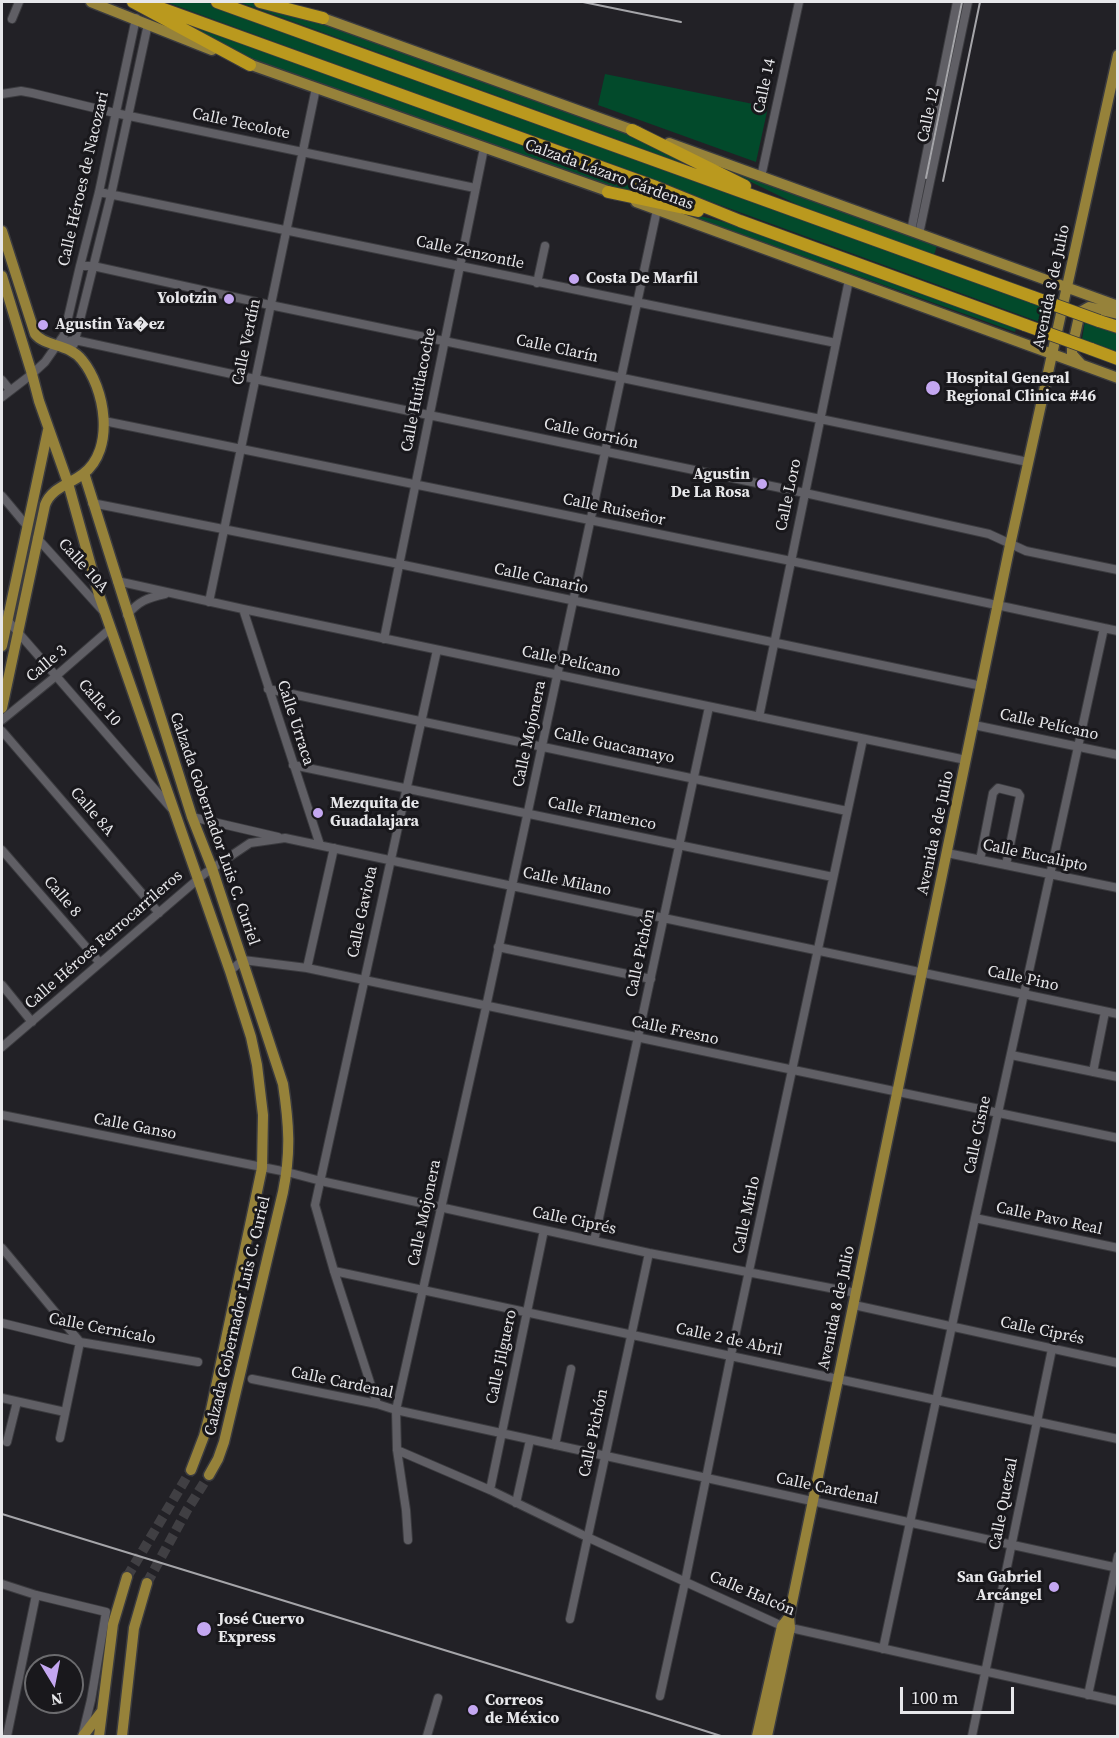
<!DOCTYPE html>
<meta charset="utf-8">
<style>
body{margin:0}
#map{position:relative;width:1119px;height:1738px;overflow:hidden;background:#222126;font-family:"Source Serif 4",serif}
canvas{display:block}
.frame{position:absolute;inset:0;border:3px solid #e7e7ea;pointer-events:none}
.north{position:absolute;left:24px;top:1654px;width:60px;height:60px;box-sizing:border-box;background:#19181c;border:2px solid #6b6b6e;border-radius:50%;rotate:170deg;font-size:16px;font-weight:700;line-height:24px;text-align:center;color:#e7e7ea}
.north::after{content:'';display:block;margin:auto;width:21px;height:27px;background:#c4a7f1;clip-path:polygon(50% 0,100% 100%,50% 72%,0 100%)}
.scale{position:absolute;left:900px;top:1687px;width:114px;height:27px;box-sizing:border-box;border:3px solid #e7e7ea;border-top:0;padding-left:8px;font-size:18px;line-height:21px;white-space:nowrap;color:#e7e7ea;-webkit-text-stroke:4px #19181c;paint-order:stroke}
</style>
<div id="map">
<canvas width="1119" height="1738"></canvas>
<div class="frame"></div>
<div class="north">N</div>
<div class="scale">100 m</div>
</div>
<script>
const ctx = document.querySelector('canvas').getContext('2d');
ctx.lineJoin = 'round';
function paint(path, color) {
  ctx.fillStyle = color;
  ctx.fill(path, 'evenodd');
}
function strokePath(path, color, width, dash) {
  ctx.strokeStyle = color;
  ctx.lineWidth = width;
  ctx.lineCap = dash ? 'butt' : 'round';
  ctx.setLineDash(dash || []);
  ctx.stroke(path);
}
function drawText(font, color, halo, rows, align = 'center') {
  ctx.font = font + ' "Source Serif 4",serif';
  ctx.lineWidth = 6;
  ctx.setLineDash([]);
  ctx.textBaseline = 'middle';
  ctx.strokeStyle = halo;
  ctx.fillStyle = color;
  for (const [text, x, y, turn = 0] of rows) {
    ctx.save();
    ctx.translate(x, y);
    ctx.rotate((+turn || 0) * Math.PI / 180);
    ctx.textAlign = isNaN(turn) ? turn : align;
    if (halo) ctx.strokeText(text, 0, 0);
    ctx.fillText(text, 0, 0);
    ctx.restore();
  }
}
paint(new Path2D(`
 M166 2H209L1044 307 1042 323Z
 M239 2H248L309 16 635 135 715 175Z
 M176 17 691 206 611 188 250 61Z
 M605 74 768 107 756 162 598 105Z
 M700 157 937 246 934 255 798 205Z
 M671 209 745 227 1017 326 1015 332Z
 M1085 321 1117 333V352L1082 339Z`), '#024a2b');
strokePath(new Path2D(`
 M127 1577 191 1470
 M147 1583 187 1510 209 1475`), '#403f43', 10, [10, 5]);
const minor = new Path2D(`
 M12 19 19 2
 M2 94 21 91 32 93 115 113 475 188
 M761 177 799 2
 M99 192 836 343
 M911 231 957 2
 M919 234 968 2
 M80 266H93L270 305 1028 462
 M537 283 545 246
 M57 344 75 340 255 379 805 493 989 534 1026 551 1118 570
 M74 344 111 195 148 24
 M2 380 10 390
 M2 397 32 374 45 362 64 335 80 266 99 192 136 18
 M104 421 791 561 1118 631
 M2 496 27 526
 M92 503 399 564 982 686
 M37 538 103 611
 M117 581 243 609 966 760
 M209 602 316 88
 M243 609 320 845
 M2 614 171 808
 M127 615C139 601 147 598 165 594
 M384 639 484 148
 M268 689 847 811
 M759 717 849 280
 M2 720 56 676 110 629
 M974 725 1118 755
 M2 731 159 913
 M293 765 833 877
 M192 817 278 837
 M2 850 100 963
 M947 853 1118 888
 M980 860 993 793 998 788 1018 793 1020 796 1006 865
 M498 947 651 979
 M307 968 334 848
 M230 971 243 960 307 968 1118 1138
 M2 985 32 1022
 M2 1047 204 874 250 843 285 838 1118 1014
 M1011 1055 1118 1077
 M1093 1072 1105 1012
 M2 1115 287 1172 321 1181 649 1253 856 1293
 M975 1218 1118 1248
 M594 1241 709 707
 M2 1248 80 1342 60 1438
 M334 1271 1118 1439
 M854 1305 1118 1363
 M2 1323 80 1342 198 1362
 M252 1379 377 1404 396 1410 501 1433 1118 1568
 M2 1398 65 1412
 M377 1404 334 1271 315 1205 437 650
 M7 1442 17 1402
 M555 1445 571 1369
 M397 1450 490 1490 587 1537 782 1626 1118 1701
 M490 1490 544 1230
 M516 1503 530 1440
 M408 1540 406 1510 397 1450 396 1410 486 1007 657 210
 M2 1584 36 1595 106 1612 91 1700 83 1733
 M570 1619 649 1253
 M883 1649 975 1218 1104 628
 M1088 1695 1118 1556
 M660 1696 685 1582 731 1355 863 739
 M7 1736 36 1595
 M427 1736 438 1698
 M972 1736 1052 1349`);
const major = new Path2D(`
 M91 2 212 50
 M317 16 638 132
 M243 62 616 194
 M669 143 1118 306
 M636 202 1118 378
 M2 231 35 334C45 347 69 343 82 360 105 388 116 449 83 474 70 484 51 488 45 505L2 708
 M2 276 32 374 39 401 68 483 99 595 230 971 251 1037 257 1065 263 1115 262 1168 211 1410 204 1436 191 1470
 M1081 364 1072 354V348L1080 312 1089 307 1118 314
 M84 473 192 817 212 868 283 1084C289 1124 291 1152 283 1192L224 1442 218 1459 209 1475
 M2 646 48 430
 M83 1736 102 1711
 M99 1736 113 1624 127 1577
 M122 1736 134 1628 147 1583
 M757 1736 782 1626 789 1617
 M767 1736 790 1628 789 1617 1010 545 1118 55`);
const highway = new Path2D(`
 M133 2 250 65
 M144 2 656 187 740 221 1025 325
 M217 2 1033 297
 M260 2 323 18
 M632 130 745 186
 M608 192 698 211
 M1099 321 1118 327
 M1091 349 1118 359`);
strokePath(minor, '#3b3b3f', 10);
strokePath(major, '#3b3b3f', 13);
strokePath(highway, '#3b3b3f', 14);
strokePath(minor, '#605f65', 8);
strokePath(major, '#96823a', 10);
strokePath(highway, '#ba991e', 12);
strokePath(new Path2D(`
 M583 2 681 22
 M926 178 962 2
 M943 181 980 2
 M2 1514 649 1713 721 1736`), '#a5a5a9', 2);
const highwayBridge = new Path2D(`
 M1033 297 1099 321
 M1025 325 1091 349`);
strokePath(highwayBridge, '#3b3b3f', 14, []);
strokePath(highwayBridge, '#ba991e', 12);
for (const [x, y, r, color] of [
 [574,279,6,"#c4a7f1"],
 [229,299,6,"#c4a7f1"],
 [43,325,6,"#c4a7f1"],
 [933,388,8,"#c4a7f1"],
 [762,484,6,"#c4a7f1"],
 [318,813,6,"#c4a7f1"],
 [1054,1587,6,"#c4a7f1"],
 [204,1629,8,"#c4a7f1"],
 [473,1710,6,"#c4a7f1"]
]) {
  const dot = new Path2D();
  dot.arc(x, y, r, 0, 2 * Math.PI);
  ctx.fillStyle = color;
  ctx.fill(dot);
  strokePath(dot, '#19181c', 2);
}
drawText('16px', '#e7e7ea', '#19181c', [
 ["Calle 14",765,86,-78],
 ["Calle 12",929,115,-78],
 ["Calle Tecolote",241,124,12],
 ["Calzada Lázaro Cárdenas",609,175,20],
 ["Calle Héroes de Nacozari",84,179,-77],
 ["Calle Zenzontle",470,253,12],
 ["Avenida 8 de Julio",1052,287,-78],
 ["Calle Verdín",247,342,-78],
 ["Calle Clarín",557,349,12],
 ["Calle Huitlacoche",419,390,-79],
 ["Calle Gorrión",591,434,12],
 ["Calle Loro",789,495,-78],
 ["Calle Ruiseñor",614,510,12],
 ["Calle 10A",83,566,48],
 ["Calle Canario",541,579,12],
 ["Calle Pelícano",571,662,12],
 ["Calle 3",47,664,-40],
 ["Calle 10",99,703,49],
 ["Calle Urraca",295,723,72],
 ["Calle Pelícano",1049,725,12],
 ["Calle Mojonera",530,734,-78],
 ["Calle Guacamayo",614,746,12],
 ["Calle 8A",92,812,49],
 ["Calle Flamenco",602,814,12],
 ["Calzada Gobernador Luis C. Curiel",214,829,71],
 ["Avenida 8 de Julio",936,833,-78],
 ["Calle Eucalipto",1035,856,12],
 ["Calle Milano",567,882,12],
 ["Calle 8",62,897,49],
 ["Calle Gaviota",363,912,-78],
 ["Calle Héroes Ferrocarrileros",104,940,-41],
 ["Calle Pichón",641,953,-78],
 ["Calle Pino",1023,979,12],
 ["Calle Fresno",675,1031,12],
 ["Calle Ganso",135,1127,11],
 ["Calle Cisne",978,1135,-78],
 ["Calle Mojonera",425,1213,-78],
 ["Calle Mirlo",747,1215,-78],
 ["Calle Pavo Real",1049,1219,12],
 ["Calle Ciprés",574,1221,12],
 ["Avenida 8 de Julio",837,1308,-78],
 ["Calzada Gobernador Luis C. Curiel",238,1316,-77],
 ["Calle Cernícalo",102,1329,11],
 ["Calle Ciprés",1042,1331,12],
 ["Calle 2 de Abril",729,1340,12],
 ["Calle Jilguero",502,1357,-78],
 ["Calle Cardenal",342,1383,12],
 ["Calle Pichón",594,1433,-78],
 ["Calle Cardenal",827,1489,12],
 ["Calle Quetzal",1004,1504,-79],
 ["Calle Halcón",752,1594,23]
]);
drawText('bold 16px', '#e7e7ea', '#19181c', [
 ["Costa De Marfil",586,279],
 ["Yolotzin",217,299,"right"],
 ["Agustin Ya�ez",55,325],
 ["Hospital General",946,379],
 ["Regional Clinica #46",946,397],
 ["Agustin",750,475,"right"],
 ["De La Rosa",750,493,"right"],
 ["Mezquita de",330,804],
 ["Guadalajara",330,822],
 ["San Gabriel",1042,1578,"right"],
 ["Arcángel",1042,1596,"right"],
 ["José Cuervo",218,1620],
 ["Express",218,1638],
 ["Correos",485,1701],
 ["de México",485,1719]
], 'left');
</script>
